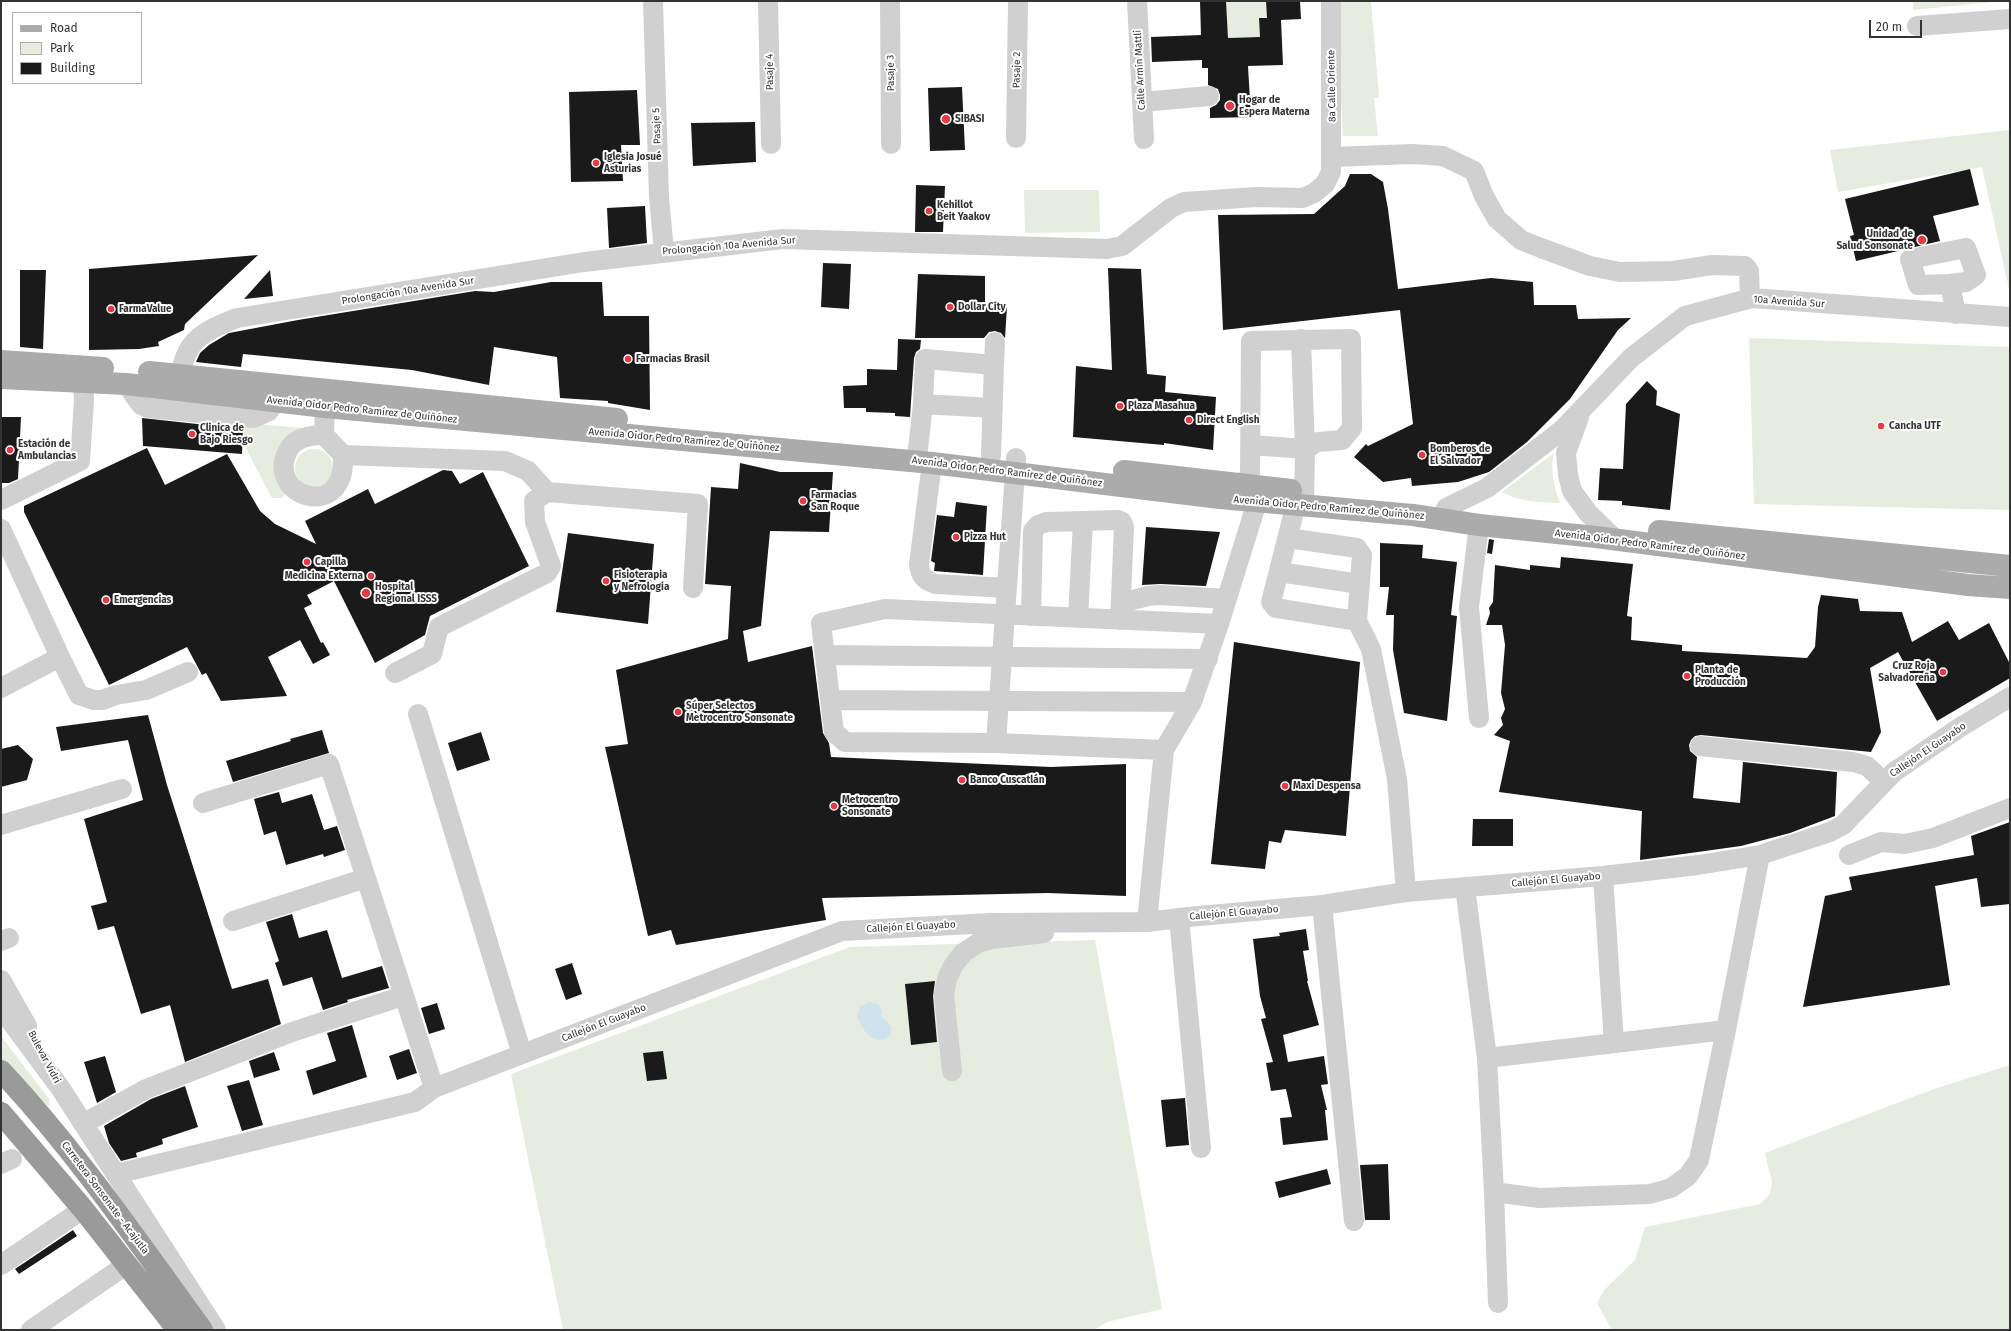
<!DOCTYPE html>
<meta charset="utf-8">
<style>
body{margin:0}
#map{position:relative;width:2011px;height:1331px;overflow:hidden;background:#fff;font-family:"Fira Sans",sans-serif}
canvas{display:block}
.frame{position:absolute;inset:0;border:2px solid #333;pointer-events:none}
.legend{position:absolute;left:12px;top:12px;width:130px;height:72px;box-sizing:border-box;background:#fff;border:1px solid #adadad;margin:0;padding:5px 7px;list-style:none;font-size:12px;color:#333}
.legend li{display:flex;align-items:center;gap:8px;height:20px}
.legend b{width:20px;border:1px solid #adadad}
.scale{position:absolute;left:1869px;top:20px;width:53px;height:18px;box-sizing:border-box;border:2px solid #333;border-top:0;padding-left:5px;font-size:12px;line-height:14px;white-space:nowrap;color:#333;-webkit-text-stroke:3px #fff;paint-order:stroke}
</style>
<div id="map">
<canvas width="2011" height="1331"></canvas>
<div class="frame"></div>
<ul class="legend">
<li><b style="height:5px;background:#ababab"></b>Road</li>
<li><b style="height:11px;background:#e6ecdf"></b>Park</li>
<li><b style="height:11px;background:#1a1a1a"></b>Building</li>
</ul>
<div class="scale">20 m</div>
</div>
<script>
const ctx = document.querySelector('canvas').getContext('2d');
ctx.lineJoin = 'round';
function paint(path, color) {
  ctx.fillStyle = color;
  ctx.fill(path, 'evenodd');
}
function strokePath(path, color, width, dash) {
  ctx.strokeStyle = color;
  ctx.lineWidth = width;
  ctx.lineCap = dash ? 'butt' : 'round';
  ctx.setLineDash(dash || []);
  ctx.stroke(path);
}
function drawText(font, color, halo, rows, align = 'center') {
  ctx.font = font + ' "Fira Sans",sans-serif';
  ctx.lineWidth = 4;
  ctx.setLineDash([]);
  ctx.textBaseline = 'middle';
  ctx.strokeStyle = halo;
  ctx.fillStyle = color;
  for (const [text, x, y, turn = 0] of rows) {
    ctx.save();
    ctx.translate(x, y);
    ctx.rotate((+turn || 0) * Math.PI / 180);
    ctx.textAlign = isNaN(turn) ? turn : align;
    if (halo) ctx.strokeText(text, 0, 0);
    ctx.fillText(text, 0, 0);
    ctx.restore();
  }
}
paint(new Path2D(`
 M1226 1H1266L1267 18H1259L1260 37 1228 38Z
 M1336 1H1371L1379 97 1374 98 1378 136H1343Z
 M1913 1H2004L1913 10Z
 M2010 130V294L1982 167 1838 192 1830 150Z
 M1024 190H1099L1100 232 1025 233Z
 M1749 338 2010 347V510L1754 504Z
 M243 423 314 429 298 436 285 487V495L281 498H272L245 447 242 445Z
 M295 468a19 19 0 1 1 38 0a19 19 0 1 1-38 0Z
 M1554 453C1550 470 1554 487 1560 503 1540 502 1519 502 1502 492Z
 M1095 940 1162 1309 1107 1322 1094 1330H563L511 1074 850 947Z
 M1 1036 49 1099V1107L1 1059Z
 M2010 1065V1330H1612L1597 1303 1604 1290 1635 1260 1645 1227 1760 1204 1770 1194 1772 1182 1765 1153 1934 1089Z`), '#e6ecdf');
paint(new Path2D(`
 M869 1002 878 1004 882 1011 881 1017 888 1022 892 1028 890 1034 886 1039C869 1042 865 1032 857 1017L860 1007Z`), '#cfe2ee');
paint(new Path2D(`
 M1200 1H1226L1228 38 1260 37 1259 18H1267L1266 1H1300L1301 19 1281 20 1283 65 1248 66 1251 117 1210 118V108L1216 105 1220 100V95L1218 89 1208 85V68H1202V60L1152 62 1151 37 1201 35Z
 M962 87 965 150 930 151 928 88Z
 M637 90 640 145H621L623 181 571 182 569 92Z
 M755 122 756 162 693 166 691 123Z
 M1970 169 1979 205 1933 216 1940 241 1856 261 1850 236 1854 235 1845 199Z
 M1350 174H1371L1383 182 1388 209 1398 289 1491 278 1533 282 1534 305H1576L1578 319 1631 318 1618 330 1570 399 1527 442 1489 472 1458 482 1412 486 1411 478 1383 482 1354 457 1366 444 1368 446 1413 424 1400 310 1223 330 1218 215 1314 214 1345 186Z
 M916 185 945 186 943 232H915Z
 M645 206 647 243 609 248 607 208Z
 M258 255 185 324 184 330 158 342 159 346 139 349 89 350V269Z
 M823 263 851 264 849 309 821 307Z
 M1108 268 1141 269 1147 374 1166 376 1165 392 1216 397 1213 450 1164 443V445L1073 437 1076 366 1112 370Z
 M20 270H46L43 349 20 347Z
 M270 270 273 296 244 299Z
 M918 274 985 276V305L1007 307 1005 338 1001 333 995 331 989 332 984 338H915Z
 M551 282H602L604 316H649L650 410 608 403V401L560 398 557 357 494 347 489 385 412 370 243 354 241 367 196 362 200 353 209 345 229 333 298 320 475 291 494 292Z
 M898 339 921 340 920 349 916 352 914 358 910 417 895 416V413L866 412V408H844L843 386 867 385V369L897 370Z
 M1647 381 1657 391 1656 405 1680 414 1670 510 1622 505V501L1598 500 1600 468 1623 469 1626 404Z
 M1 417H21L18 479 9 483H1Z
 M142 418 243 429 242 454 143 446Z
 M147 448 165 485 227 454 260 511 275 524 316 544 305 521 368 489 375 504 443 470 452 471 460 484 483 472 529 566 430 616 425 635 375 663 334 581 307 595 312 604 304 608 321 643 323 642 330 655 313 664 300 640 268 657 287 696 221 701 206 673 202 675 187 647 109 685 24 512V506Z
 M740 463 780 472H833L829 532 770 531 761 626 743 631 748 662 812 646 823 733 829 743 831 757 1051 767 1126 764V896L1048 893 822 898 826 920 676 945 671 930 648 936 605 747 628 744 616 670 728 639 731 586 705 584 711 487 738 489Z
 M956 502 987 506 983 575 934 571 935 563 931 561 937 515 954 517Z
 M1146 527 1220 532 1206 586 1160 584 1142 585Z
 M568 533 654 544 648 624 556 612Z
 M1489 539 1494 540 1492 554 1487 553Z
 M1380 543 1423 545 1422 558 1457 562 1451 615 1457 616 1447 721 1404 713 1393 650 1394 615H1386L1389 587H1380Z
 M1561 557 1633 564 1627 616 1632 617 1631 640 1682 645V651L1807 658 1815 647 1818 607 1821 595 1858 599 1860 611 1902 612 1912 642 1948 621 1959 640 1989 623 2010 664V678L1937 721 1898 652 1870 668 1881 732 1871 752 1701 735 1695 736 1691 740 1689 745 1690 751 1697 757 1693 798 1740 803 1743 762 1837 772 1835 816 1790 833 1741 846 1640 860 1642 811 1499 792 1510 741 1494 735 1503 725 1501 718 1505 709 1501 693 1505 645 1502 625H1486L1490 613 1489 608 1493 602 1495 565 1530 570V565L1560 568Z
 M1234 642 1360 662 1346 836 1285 830 1281 843 1269 841 1265 869 1211 864Z
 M148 715 167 785 232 989 268 979 281 1024 185 1062 170 1005 141 1014 114 926 98 930 91 906 107 902 84 819 143 800 128 740 61 751 56 727Z
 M322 730 329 753 233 782 226 761 291 741 290 739Z
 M481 732 490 760 457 771 448 743Z
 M18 745 33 759 27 780 1 787V749Z
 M279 792 282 803 312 794 324 830 337 826 345 850 324 857 323 854 286 865 276 831 264 835 254 799Z
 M1473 819H1513V846H1472Z
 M2010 822V904L1981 907 1977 878 1935 886 1950 985 1803 1007 1825 896 1852 890 1849 877 1974 855 1971 836Z
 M292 914 299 938 327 930 342 978 382 966 389 988 347 1000 348 1002 323 1010 312 977 283 986 275 963 279 961 266 922Z
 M1306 929 1309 950 1303 951 1308 981H1307L1319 1025 1283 1035 1288 1062 1324 1056 1328 1084 1321 1085 1327 1110H1325L1328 1140 1283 1145 1280 1118 1292 1117 1286 1089 1271 1091 1266 1063 1273 1062 1261 1019 1266 1018 1260 996 1253 939 1280 936 1279 933Z
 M572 963 582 994 566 1000 555 969Z
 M935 981 933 996 937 1042 911 1045 905 984Z
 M437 1003 445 1029 429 1034 421 1008Z
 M352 1025 367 1077 313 1095 306 1071 336 1061 327 1033Z
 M409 1049 417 1073 397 1080 389 1056Z
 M663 1051 667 1079 647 1081 643 1053Z
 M274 1052 280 1070 254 1078 249 1061Z
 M105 1056 116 1092 97 1103 84 1062Z
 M249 1080 263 1125 242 1131 227 1086Z
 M185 1086 198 1127 162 1139 163 1144 136 1153 137 1157 121 1161 109 1143 104 1126 151 1099Z
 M1185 1098 1189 1145 1166 1147 1161 1100Z
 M1388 1164 1390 1220H1365L1360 1165Z
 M1327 1169 1331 1184 1279 1198 1275 1182Z
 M73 1230 77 1236 19 1274 15 1269Z`), '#1a1a1a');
strokePath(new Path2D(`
 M653 1 659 197 664 251
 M768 1 771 144
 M890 1 891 144
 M1137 1 1144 139
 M1917 26 2010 19
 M1142 102 1209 96
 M1016 138 1018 1
 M1332 157 1412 154 1443 156 1474 171 1484 196 1497 219 1521 240 1541 248 1590 266 1620 272 1673 271 1712 265 1745 266 1749 271 1750 298
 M1950 284 1918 285 1910 259 1966 248 1976 275 1966 282 1950 284 1956 314
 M1301 339 1305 449 1304 505
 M994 365 995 342
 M180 374C182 367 184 359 187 353 195 334 219 325 237 318L584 262 783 239 1107 249 1122 246 1171 208 1184 202 1256 197 1303 198 1314 193 1325 184 1331 172V1
 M126 384 141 405 148 408 254 418 269 411 275 402
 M923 404 993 408
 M1579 417 1566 453 1568 475 1572 491 1588 513 1615 539
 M324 435C311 435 296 437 289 449 262 495 347 525 343 455L324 435 325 407
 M918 449 923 404 925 359 994 365 991 456
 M343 455 505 461 528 471 547 492 698 504 693 588
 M932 463 919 564C920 576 925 581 936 584L1006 588
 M1243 484 1250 475 1251 341 1351 339 1352 428 1342 440 1318 442 1305 449 1251 445
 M1 500 80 461 84 400 83 382
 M1446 508 1487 488 1562 430 1631 358 1685 316 1752 298 2010 317
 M1479 525 1469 607 1479 718
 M1 529 60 657 79 695 94 700H102L116 695 146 690 188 672
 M1288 538 1357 548 1362 555 1357 621 1276 608 1271 602 1296 504
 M1279 572 1360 584
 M1121 603 1148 596 1159 595 1227 599
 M1031 616 1033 531 1038 525 1046 522 1118 520 1122 522 1124 527 1120 620
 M1078 618 1083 521
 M1357 621 1371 649 1397 779 1406 892
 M825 655 1208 659
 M395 673 432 654 439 627 547 573 551 566 535 522 534 501 547 492
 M1 688 60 657
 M831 700 1192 702
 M418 714 522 1054
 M996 743 1016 458
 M1700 746 1853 762 1867 766 1884 782
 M1164 750 996 743 845 742 834 732 821 623 885 609 1219 624
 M203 803 329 764 434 1088
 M1 825 122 789
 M1849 855 1881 842 1905 844 1933 838 2010 808
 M1603 876 1614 1043
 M1465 887 1487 1058 1494 1192 1539 1198 1650 1194 1671 1188 1688 1176 1699 1160 1726 1030 1760 855
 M1322 905 1354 1221
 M1179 918 1201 1148
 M233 921 366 878
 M1147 922 1164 750 1192 702 1219 624 1257 502
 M1 941 9 938
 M1 980 27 1026
 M1 1008 61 1089 216 1330
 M1487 1058 1726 1030
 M952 1071 944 995 947 979 953 966 963 953 978 943 992 939 1044 933
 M83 1124 146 1089 292 1032 403 996
 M1 1164 12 1159
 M116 1174 415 1102 434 1088 842 931 991 923 1147 922 1188 917 1322 905 1406 892 1603 876 1698 865 1760 855 1830 832 1843 825 1894 772 1959 728 2010 697
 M1494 1192 1498 1303
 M1 1265 83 1209
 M31 1330 126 1265`), '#d0d0d0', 20);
strokePath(new Path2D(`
 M1 361 103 368
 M149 372 617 419
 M1 378 126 384 325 407 932 463 1220 498 1413 515 1479 525 1596 537 1968 585 2010 588
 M1124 471 1291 490
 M1659 531 2010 566`), '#ababab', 22);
strokePath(new Path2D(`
 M1 1071C76 1151 138 1242 202 1330
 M1 1113 83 1209 178 1330`), '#9a9a9a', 22);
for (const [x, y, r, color] of [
 [1230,106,5,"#e63946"],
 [946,119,5,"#e63946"],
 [596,163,4,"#e63946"],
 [929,211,4,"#e63946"],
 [1922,240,5,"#e63946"],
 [950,307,4,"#e63946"],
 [111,309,4,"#e63946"],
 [628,359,4,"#e63946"],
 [1120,406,4,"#e63946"],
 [1189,420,4,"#e63946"],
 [1881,426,4,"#e63946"],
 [192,434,4,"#e63946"],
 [10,450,4,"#e63946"],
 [1422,455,4,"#e63946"],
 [803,501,4,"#e63946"],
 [956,537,4,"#e63946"],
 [307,562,4,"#e63946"],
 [371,576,4,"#e63946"],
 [606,581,4,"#e63946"],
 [366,593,5,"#e63946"],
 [106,600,4,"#e63946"],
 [1943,672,4,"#e63946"],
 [1687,676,4,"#e63946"],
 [678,712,4,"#e63946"],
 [962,780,4,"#e63946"],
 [1285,786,4,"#e63946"],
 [834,806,4,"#e63946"]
]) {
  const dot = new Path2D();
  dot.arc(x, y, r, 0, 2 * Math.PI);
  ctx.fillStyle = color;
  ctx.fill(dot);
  strokePath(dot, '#fff', 1.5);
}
drawText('10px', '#333', '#fff', [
 ["Pasaje 2",1017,70,-89],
 ["Calle Armín Mattli",1140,70,-93],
 ["Pasaje 4",770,72,-91],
 ["Pasaje 3",891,73,-91],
 ["8a Calle Oriente",1332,86,-91],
 ["Pasaje 5",657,126,-92],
 ["Prolongación 10a Avenida Sur",729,246,-5],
 ["Prolongación 10a Avenida Sur",408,291,-9],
 ["10a Avenida Sur",1789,302,4],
 ["Avenida Oidor Pedro Ramírez de Quiñónez",362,410,6],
 ["Avenida Oidor Pedro Ramírez de Quiñónez",684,440,5],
 ["Avenida Oidor Pedro Ramírez de Quiñónez",1007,472,7],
 ["Avenida Oidor Pedro Ramírez de Quiñónez",1329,508,5],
 ["Avenida Oidor Pedro Ramírez de Quiñónez",1650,545,7],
 ["Callejón El Guayabo",1928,750,-34],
 ["Callejón El Guayabo",1556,880,-5],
 ["Callejón El Guayabo",1234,913,-5],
 ["Callejón El Guayabo",911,927,-3],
 ["Callejón El Guayabo",604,1023,-21],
 ["Bulevar Vidri",44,1057,62],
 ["Carretera Sonsonate - Acajutla",105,1198,53]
]);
drawText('bold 10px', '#333', '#fff', [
 ["Hogar de",1239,100],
 ["Espera Materna",1239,112],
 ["SIBASI",955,119],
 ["Iglesia Josué",604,157],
 ["Asturias",604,169],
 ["Kehillot",937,205],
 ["Beit Yaakov",937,217],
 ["Unidad de",1913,234,"right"],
 ["Salud Sonsonate",1913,246,"right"],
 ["Dollar City",958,307],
 ["FarmaValue",119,309],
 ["Farmacias Brasil",636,359],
 ["Plaza Masahua",1128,406],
 ["Direct English",1197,420],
 ["Cancha UTF",1889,426],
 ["Clinica de",200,428],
 ["Bajo Riesgo",200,440],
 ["Estación de",18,444],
 ["Ambulancias",18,456],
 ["Bomberos de",1430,449],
 ["El Salvador",1430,461],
 ["Farmacias",811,495],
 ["San Roque",811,507],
 ["Pizza Hut",964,537],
 ["Capilla",315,562],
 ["Fisioterapia",614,575],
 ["y Nefrologia",614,587],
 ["Medicina Externa",363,576,"right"],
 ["Hospital",375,587],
 ["Regional ISSS",375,599],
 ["Emergencias",114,600],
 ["Cruz Roja",1935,666,"right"],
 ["Salvadoreña",1935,678,"right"],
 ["Planta de",1695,670],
 ["Producción",1695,682],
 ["Súper Selectos",686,706],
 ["Metrocentro Sonsonate",686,718],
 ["Banco Cuscatlán",970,780],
 ["Maxi Despensa",1293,786],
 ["Metrocentro",842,800],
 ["Sonsonate",842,812]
], 'left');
</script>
